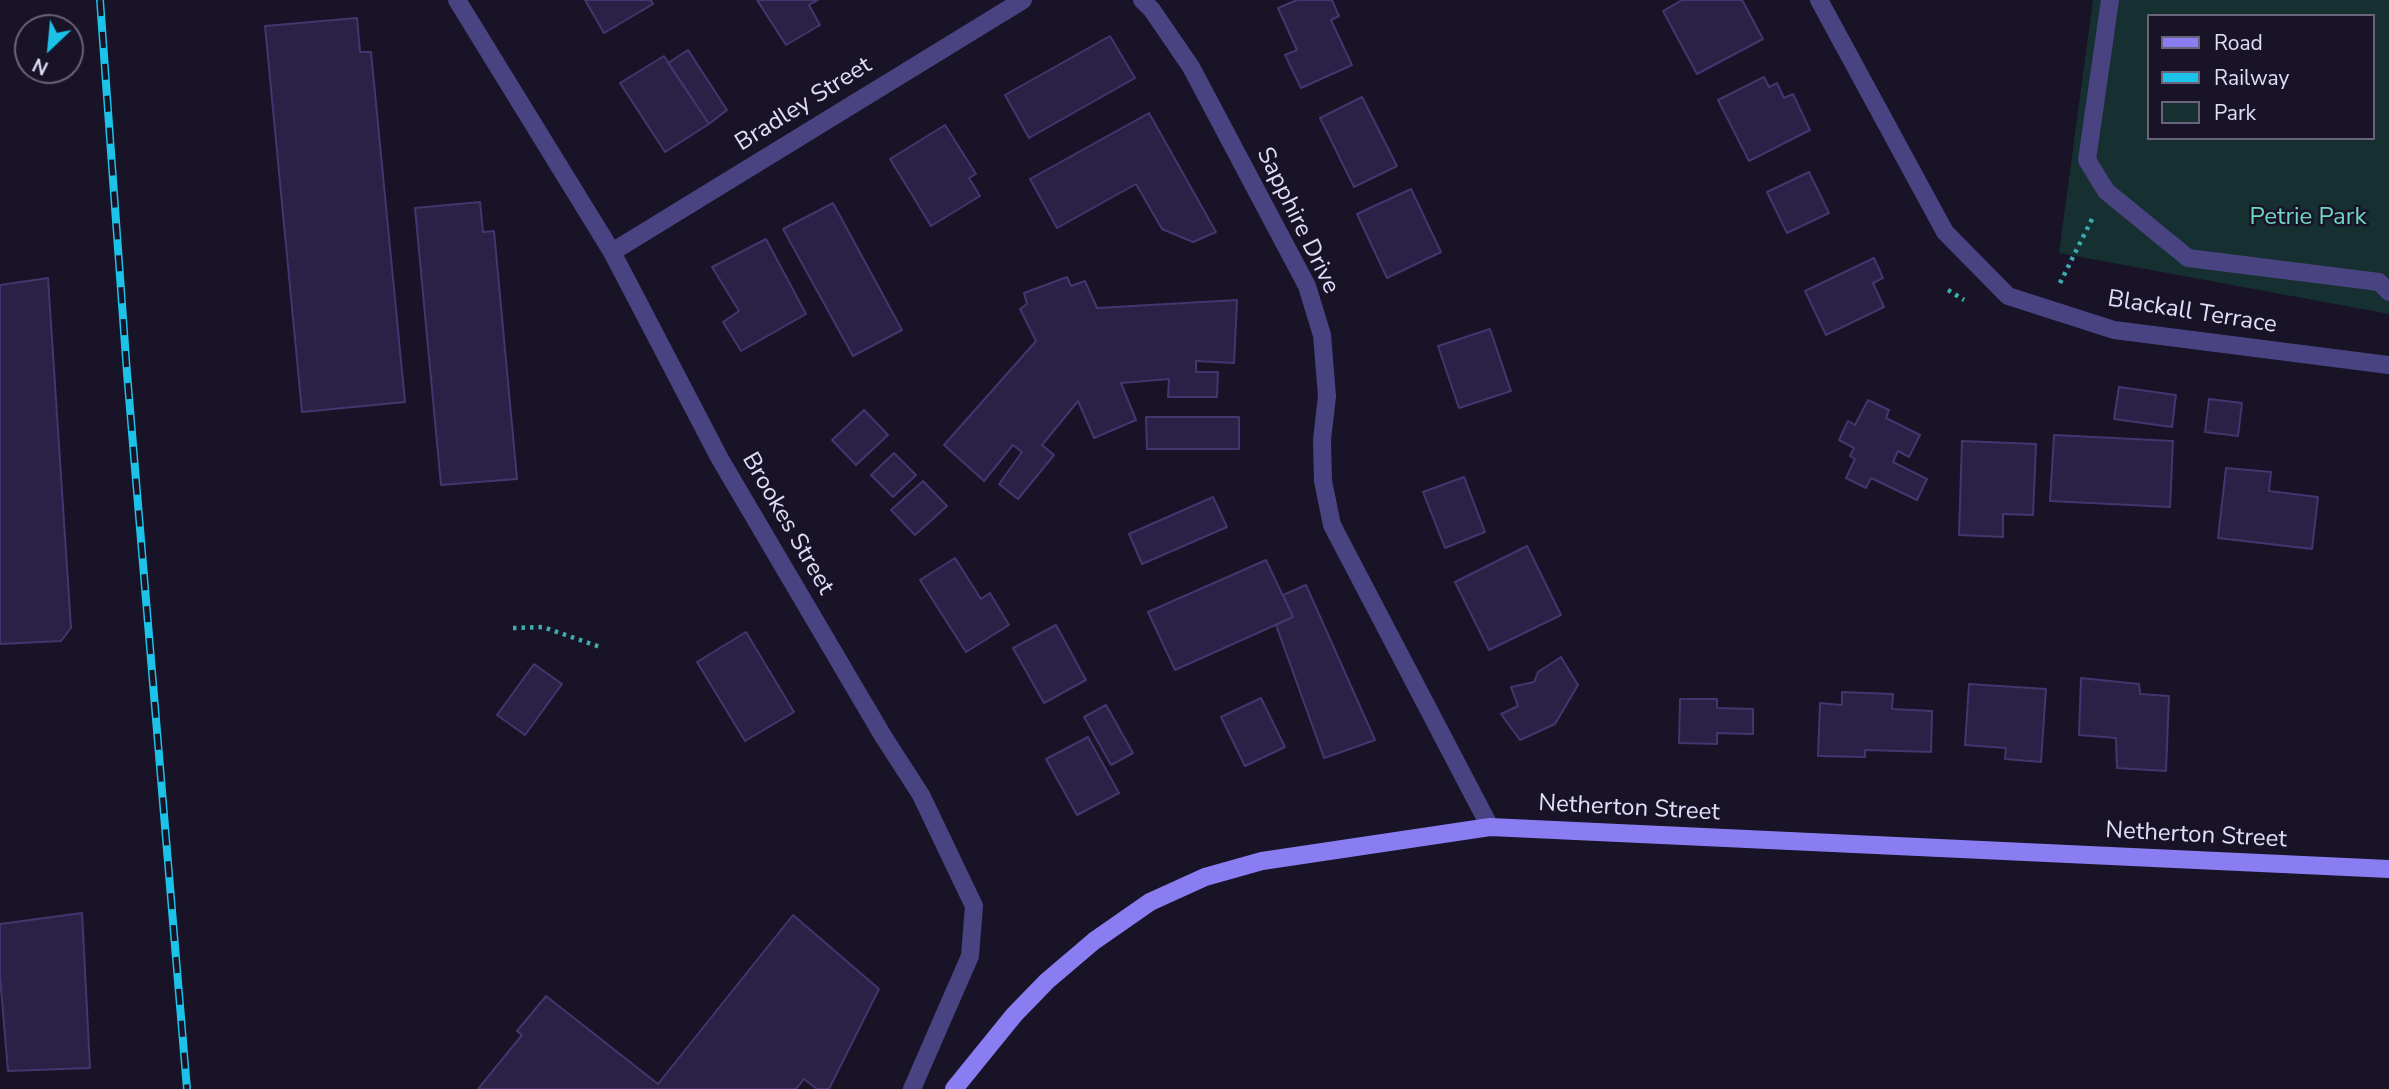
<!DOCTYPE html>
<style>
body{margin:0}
#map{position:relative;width:2389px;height:1089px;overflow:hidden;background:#181327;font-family:"Nunito Sans",sans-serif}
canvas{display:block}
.legend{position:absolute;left:2147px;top:14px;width:228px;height:126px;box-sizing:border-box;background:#181327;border:2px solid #69637c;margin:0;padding:9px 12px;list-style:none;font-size:21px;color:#e2dcfb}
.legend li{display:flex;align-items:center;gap:14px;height:35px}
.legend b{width:35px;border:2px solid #69637c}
.north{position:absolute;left:14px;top:14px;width:70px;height:70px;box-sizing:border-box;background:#181327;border:2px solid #69637c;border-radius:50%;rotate:206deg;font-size:19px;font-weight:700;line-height:28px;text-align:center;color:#e2dcfb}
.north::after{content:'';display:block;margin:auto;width:24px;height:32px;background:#1cc2e8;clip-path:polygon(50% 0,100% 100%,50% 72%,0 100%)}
</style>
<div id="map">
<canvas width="2389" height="1089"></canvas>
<ul class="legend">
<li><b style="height:9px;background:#8a7df2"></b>Road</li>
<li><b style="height:9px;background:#1cc2e8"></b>Railway</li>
<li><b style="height:19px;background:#162f30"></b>Park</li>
</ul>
<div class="north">N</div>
</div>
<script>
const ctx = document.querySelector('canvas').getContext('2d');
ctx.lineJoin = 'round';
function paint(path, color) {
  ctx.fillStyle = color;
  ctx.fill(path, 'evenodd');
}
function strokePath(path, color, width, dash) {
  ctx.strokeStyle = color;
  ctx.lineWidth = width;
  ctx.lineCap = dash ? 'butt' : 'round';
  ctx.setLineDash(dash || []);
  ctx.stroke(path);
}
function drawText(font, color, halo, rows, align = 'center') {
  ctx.font = font + ' "Nunito Sans",sans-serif';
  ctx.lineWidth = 5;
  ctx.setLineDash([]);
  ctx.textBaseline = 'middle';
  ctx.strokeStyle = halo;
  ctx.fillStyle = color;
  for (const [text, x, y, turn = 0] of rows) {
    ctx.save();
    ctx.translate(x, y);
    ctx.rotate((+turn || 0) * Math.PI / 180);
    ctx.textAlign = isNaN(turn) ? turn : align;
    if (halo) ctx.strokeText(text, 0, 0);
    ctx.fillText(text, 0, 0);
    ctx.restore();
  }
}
paint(new Path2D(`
 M2093 0H2389V314L2059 253ZM2149 16H2373V138H2149Z`), '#162f30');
const building = new Path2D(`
 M585 0H651L653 4 604 33Z
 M757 0H818L809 5 820 25 786 45Z
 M1297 0H1332L1339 16 1331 20 1352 65 1301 88 1285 55 1297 50 1278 8Z
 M1682 0H1742L1763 39 1697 74 1663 11Z
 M357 18 360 52H371L405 402 302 412 265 26Z
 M1110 36 1135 78 1029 138 1005 95Z
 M688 50 727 110 709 124 668 63Z
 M664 56 709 124 665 152 620 83Z
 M1764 77 1769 87 1777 83 1784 98 1793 94 1810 130 1749 161 1718 100Z
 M1362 97 1397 166 1354 187 1320 118Z
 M1149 113 1216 232 1193 242 1162 229 1136 184 1057 228 1030 179Z
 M945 125 976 174 969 178 980 196 931 226 890 159Z
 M1809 172 1829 213 1787 233 1767 192Z
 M1411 189 1441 252 1387 278 1357 214Z
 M480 202 483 232 494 231 517 479 441 485 415 208Z
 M833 203 902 330 853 356 783 229Z
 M766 239 806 314 741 351 723 322 739 311 712 267Z
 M1874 258 1883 278 1873 283 1884 307 1826 335 1805 291Z
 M1067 277 1071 286 1085 281 1097 308 1237 300 1234 363 1196 361V372H1218L1217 397H1168L1169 379 1121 383 1136 420 1094 438 1078 401 1042 445 1054 455 1018 499 999 484 1022 452 1013 445 984 481 944 445 1036 341 1020 309 1027 304 1024 293Z
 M48 278 71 628 61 641 0 644V285Z
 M1490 329 1511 391 1459 408 1438 346Z
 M2119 387 2176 395 2172 427 2114 419Z
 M2209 399 2242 403 2238 436 2205 432Z
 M1868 400 1889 410 1886 418 1920 435 1909 457 1898 451 1893 462 1927 479 1917 500 1871 478 1866 488 1846 478 1855 459 1850 456 1854 448 1839 440 1848 421 1855 425Z
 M864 410 888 435 856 465 832 440Z
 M1146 417H1239V449H1147Z
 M2054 435 2173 441 2170 507 2050 501Z
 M1962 441 2036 444 2033 515 2003 514V537L1959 535Z
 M894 453 916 475 893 497 871 475Z
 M2226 468 2271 472 2269 491 2318 497 2312 549 2218 538Z
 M1464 477 1485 532 1445 548 1423 492Z
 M923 481 947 506 915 535 891 510Z
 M1213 497 1227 527 1142 564 1129 534Z
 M1527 546 1561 615 1489 650 1455 582Z
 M955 558 981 599 990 593 1009 625 966 652 920 580Z
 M1266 560 1293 617 1175 670 1148 612Z
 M1306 585 1375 740 1324 758 1276 625 1293 617 1283 595Z
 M1056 625 1086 680 1044 703 1013 648Z
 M746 632 794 712 745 741 697 662Z
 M1561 657 1578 685 1555 724 1520 740 1501 714 1518 706 1511 687 1534 682 1538 672Z
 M534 664 562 684 525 735 497 715Z
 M2081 678 2139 684 2140 694 2169 696 2166 771 2117 768 2116 738 2079 735Z
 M1969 684 2046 689 2041 762 2005 759 2006 748 1965 745Z
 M1842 692 1893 694 1892 709 1932 711 1931 752 1865 750V757L1818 756 1820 703 1842 705Z
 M1261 698 1285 747 1245 766 1221 717Z
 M1680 699H1717V708L1753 709V734L1717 733V744L1679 743Z
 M1106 705 1133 753 1111 765 1084 717Z
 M1088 737 1119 793 1077 815 1046 759Z
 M82 913 90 1068 8 1071 0 976V924Z
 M793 915 879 989 829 1089H817L804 1079 796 1089H478L522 1035 517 1031 546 996 658 1084Z`);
paint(building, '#2b2146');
strokePath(building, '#45356f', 2);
strokePath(new Path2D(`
 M2060 283 2094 215
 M1948 290 1964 300
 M513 628 543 627 600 647`), '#3dacae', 4.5, [3.5, 5]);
strokePath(new Path2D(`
 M2110 0 2087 160 2106 191 2188 258 2379 282 2389 292`), '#4a4381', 18);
strokePath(new Path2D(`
 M457 0 612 252 720 459 883 736 921 795 974 906 970 956 912 1089
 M1142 0 1152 10 1191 67 1307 286 1322 335 1327 396 1322 440 1323 481 1332 525 1490 827
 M1819 0 1945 232 2008 296 2114 330 2389 365
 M612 252 1023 0`), '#4a4381', 18);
strokePath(new Path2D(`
 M954 1089 1014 1015 1047 981 1094 941 1150 902 1205 877 1262 861 1490 827 2389 869`), '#8a7df2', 18);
const rail = new Path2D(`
 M100 0 127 373 187 1089`);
strokePath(rail, '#1cc2e8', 8);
strokePath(rail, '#181327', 5, [16]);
drawText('24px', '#e2dcfb', '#181327', [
 ["Bradley Street",804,105,-32],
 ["Sapphire Drive",1297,221,64],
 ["Blackall Terrace",2192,313,9],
 ["Brookes Street",787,524,60],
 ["Netherton Street",1629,809,3],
 ["Netherton Street",2196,836,3]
]);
drawText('24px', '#6fd5c4', '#181327', [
 ["Petrie Park",2308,218]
]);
</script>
